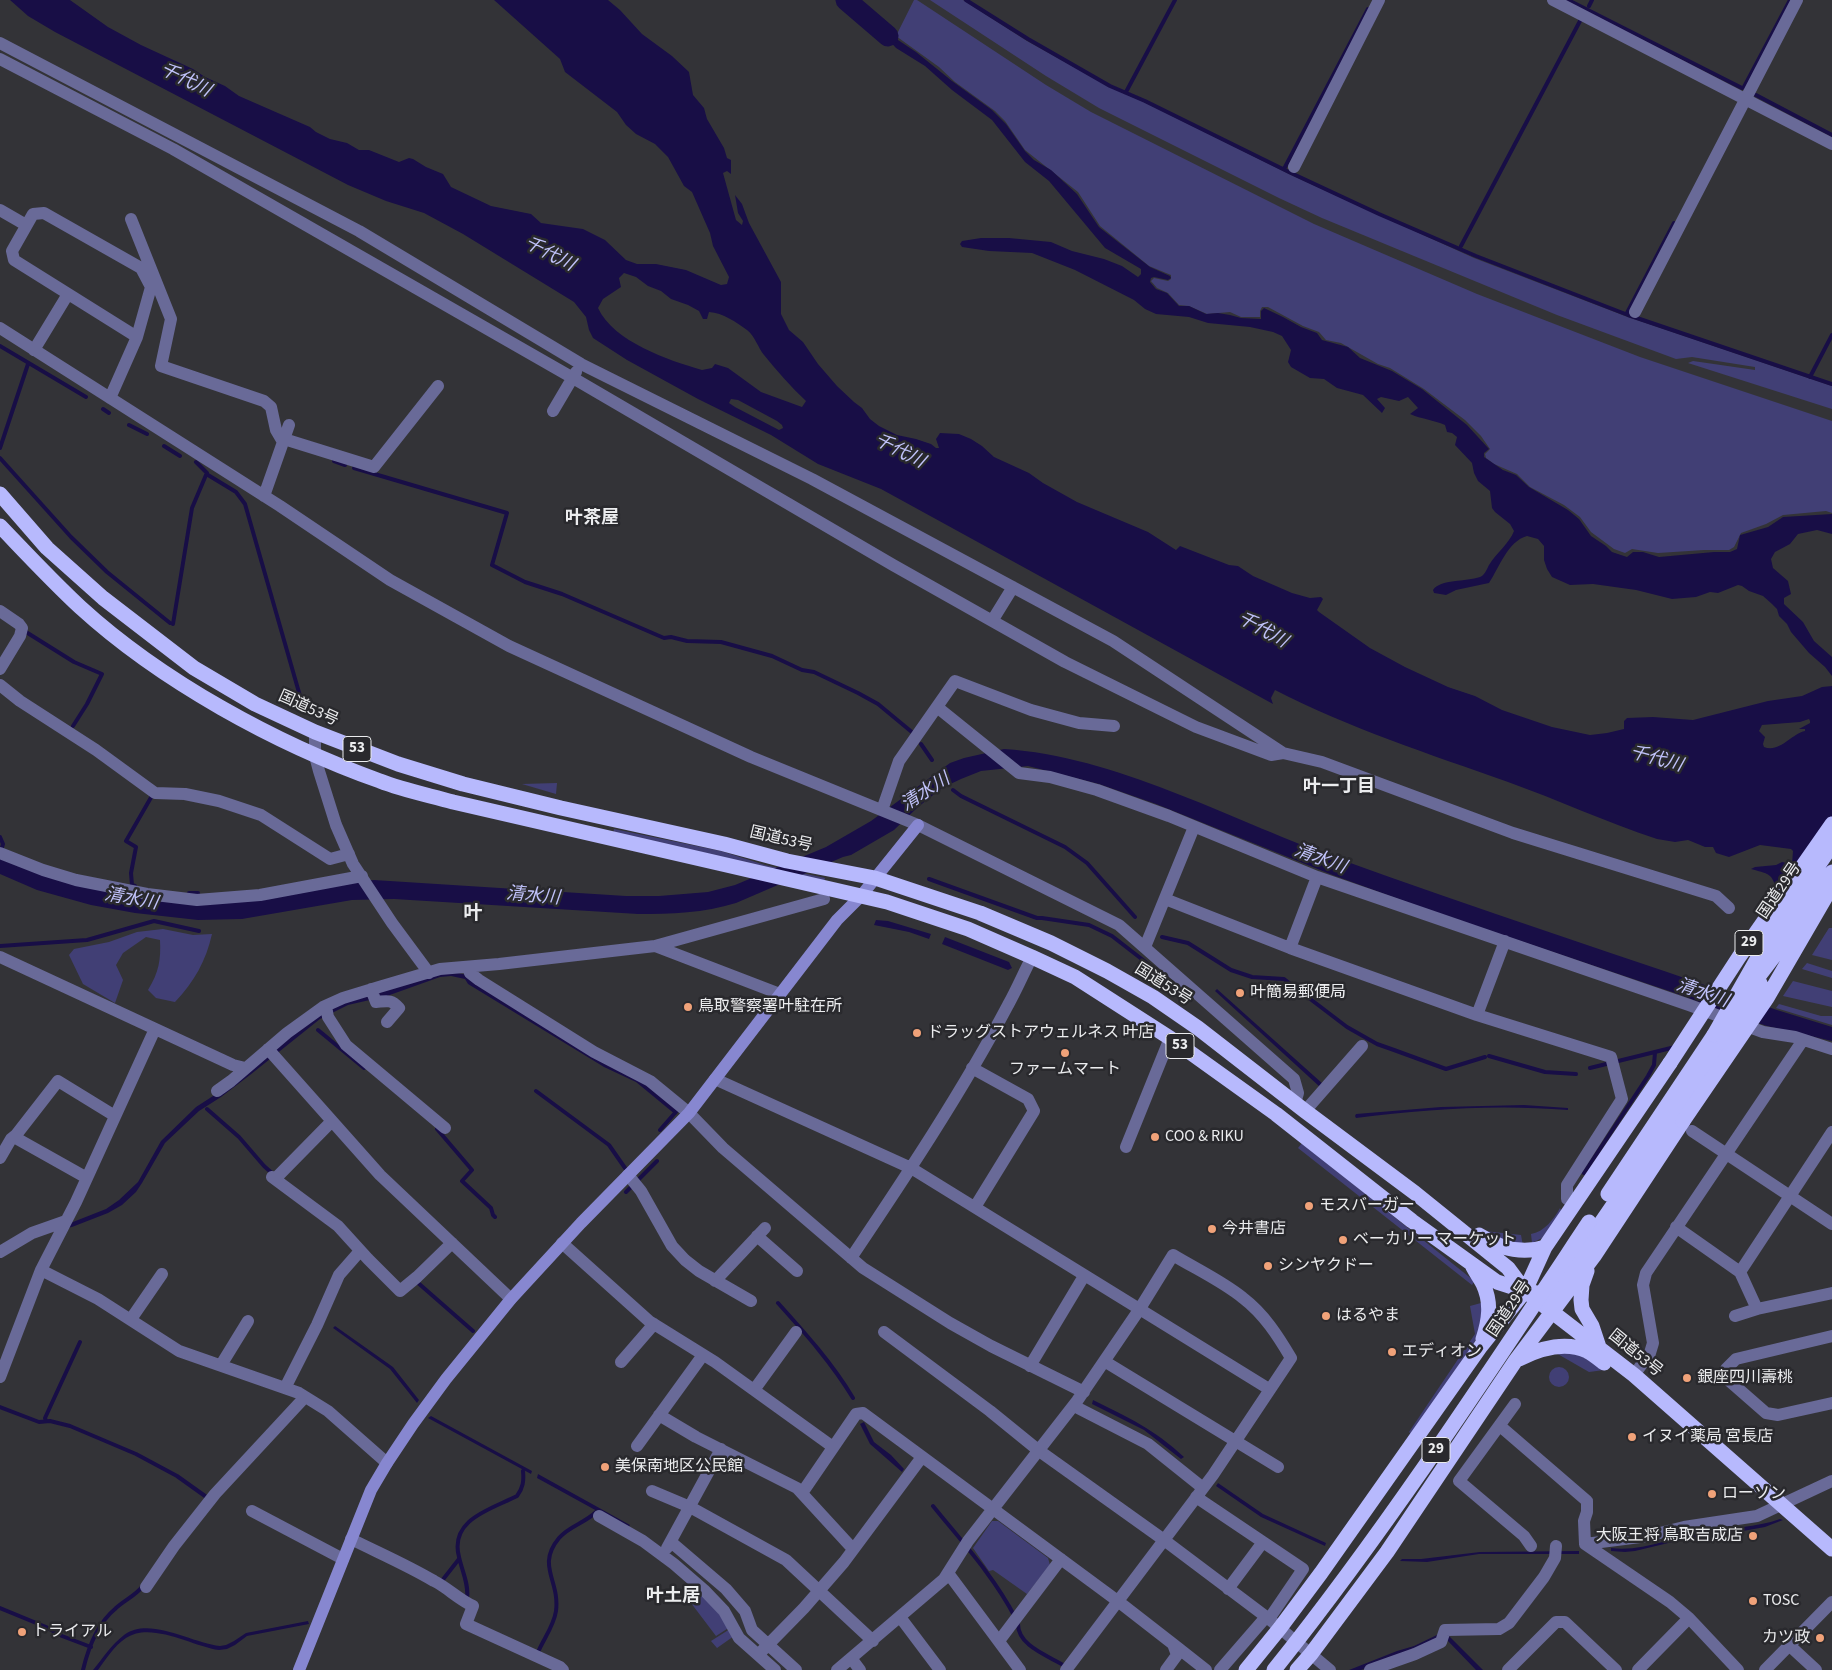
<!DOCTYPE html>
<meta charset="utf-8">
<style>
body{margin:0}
canvas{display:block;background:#333337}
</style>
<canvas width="1832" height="1670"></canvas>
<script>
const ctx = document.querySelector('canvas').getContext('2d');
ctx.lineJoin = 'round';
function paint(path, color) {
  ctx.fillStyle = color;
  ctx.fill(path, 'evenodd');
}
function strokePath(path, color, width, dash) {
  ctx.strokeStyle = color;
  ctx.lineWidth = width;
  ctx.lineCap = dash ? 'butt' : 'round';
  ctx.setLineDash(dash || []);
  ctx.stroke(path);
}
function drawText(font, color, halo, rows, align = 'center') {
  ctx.font = font + ' "Source Sans 3","Noto Sans JP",sans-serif';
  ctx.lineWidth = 5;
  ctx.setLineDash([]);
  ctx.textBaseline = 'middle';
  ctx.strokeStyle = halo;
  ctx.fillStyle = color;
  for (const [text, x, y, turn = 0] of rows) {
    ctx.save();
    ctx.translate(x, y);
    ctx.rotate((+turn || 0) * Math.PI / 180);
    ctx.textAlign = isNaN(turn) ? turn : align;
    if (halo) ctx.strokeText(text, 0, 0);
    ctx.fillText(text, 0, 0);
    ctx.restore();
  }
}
paint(new Path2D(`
 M914 0H917L1046 85 1091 112 1314 224 1477 294 1640 357 1832 421V513L1826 511 1783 515 1766 524 1741 533 1734 547 1729 550H1704L1658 553 1632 549 1625 553 1614 549 1591 532 1580 517 1564 505 1530 487 1517 474 1494 464 1486 458 1485 454 1490 449 1481 436 1465 420 1424 389 1390 368 1378 364 1341 343 1326 340 1319 332 1303 326 1268 307H1262L1260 311V317H1241L1230 312 1207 314 1189 306 1179 305 1168 293 1157 288 1151 281 1154 278 1168 281 1171 279V275L1149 266 1100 226 1078 192 1025 150 1005 121 995 111 955 82 939 67 896 36Z
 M930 0H963L1027 41 1110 87 1144 102 1291 175 1474 258 1625 316 1832 386V409L1688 363 1693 361 1755 370V367L1692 357 1676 359 1557 315 1322 218 1279 198 1099 108 1046 76Z
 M557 783 556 794 522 784Z
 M614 829 721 851 765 865 825 878 824 883 613 835Z
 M1829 928H1832V960L1812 955Z
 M163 929 193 935 212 934C206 961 194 982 175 1002L156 998 148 990C159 972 161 960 160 940L146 937 123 953 116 965 123 980 115 1003 83 984 69 955 74 949 109 942 137 932Z
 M1807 963 1832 971V978L1802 969Z
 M1793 981 1832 991V1007L1783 996Z
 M1779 1004 1821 1016H1832V1025L1776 1008Z
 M1302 1143 1473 1280 1474 1282 1472 1285 1298 1148Z
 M1560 1208 1562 1212 1542 1238 1532 1243 1531 1234C1544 1232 1554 1219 1560 1208Z
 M1475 1230 1521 1235 1523 1246Z
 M1481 1303 1484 1317 1477 1338 1412 1435 1409 1432 1475 1334 1470 1306Z
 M1556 1353H1577L1604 1370 1589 1372Z
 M1549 1377a10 10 0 1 1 20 0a10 10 0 1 1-20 0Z
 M992 1521H998L1048 1558 1050 1565 1027 1594 993 1570 989 1571 973 1548Z
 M702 1594 730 1627 716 1636 691 1603Z
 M730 1629 734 1636 717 1648 711 1641Z`), '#413f75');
paint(new Path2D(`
 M10 0H70L108 27 141 45 193 69 205 77 225 86 239 96 310 127 316 132 330 139 347 143 359 150H369L399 162 409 158 413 159 426 167 443 174 451 187 491 206 531 214 541 223 583 229 605 240 626 260 637 264H656L686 270 721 285 727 284 729 277 713 246 710 233 692 192 684 186 668 157 655 144 636 134 626 125 617 112 565 72 560 59 494 0H608L620 10 642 34 672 56 689 72 693 95 704 108 707 119 724 148 727 158 731 160V174L727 171 723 173 736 220 742 225 743 221 738 213 735 195 742 204 749 223 781 282V314L789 330 803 342 818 364 837 386 854 402 862 408 870 419 879 426 897 435 916 439 931 444 936 448H939L936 439 940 433 959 434 971 439 982 446 994 457 1029 473 1043 483 1077 502 1148 532 1176 550 1180 546 1229 565 1238 566 1253 576 1292 593 1310 598 1321 597 1323 599 1317 610 1319 612 1370 648 1405 667 1448 687 1475 696 1502 710 1552 727 1590 735 1607 733 1624 729V721L1627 718 1653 717 1693 720 1768 701 1802 696 1822 687 1832 686V853L1823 859 1830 868 1832 901 1776 889C1772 872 1767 874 1751 869L1755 867 1776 865 1782 862 1792 864 1793 851 1791 849 1760 845 1729 857 1716 853 1713 847H1705L1688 840 1675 842 1657 839C1606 822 1558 800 1508 782 1429 754 1349 728 1275 690L1271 698 1273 704 881 489 818 464 771 435 698 399 627 360 593 338 589 330 586 317 574 302 463 234 424 213 386 201 348 185 55 32 28 16ZM624 273 636 277 648 286 661 291 671 299 688 305 699 311 703 319H707L709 312C723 313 736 322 747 330 755 336 758 348 764 355 777 371 791 387 806 401L802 407 761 392 728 368 715 364 712 368 702 370C668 360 614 342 598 308L603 299 621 287 619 278ZM731 399 738 400 777 421 782 425 783 428 779 430 735 407 729 403ZM1809 719 1810 721V723L1799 729H1805V731C1791 734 1780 753 1764 747L1763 744 1765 737 1759 731 1762 725 1800 722Z
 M886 32 916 52 952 81 992 110 1006 124 1025 151 1034 160 1051 170 1077 194 1099 227 1150 267 1170 276 1171 278 1168 280 1154 277 1151 278 1150 282 1156 289 1167 293 1179 306H1189L1206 314 1218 313 1230 315 1241 318 1261 319V311L1264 308 1283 317 1301 327 1317 333 1322 340 1348 347 1360 358 1392 371 1422 389 1467 425 1489 449 1484 453V457L1503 470 1516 475 1529 487 1568 510 1579 519 1591 536 1606 546 1612 552 1627 557 1633 552H1643L1659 557 1714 552H1730L1737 549 1740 535 1768 527 1783 517 1832 514V534L1817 530 1798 534 1790 544 1775 552 1771 559 1773 568 1788 581 1791 594 1784 598V604L1803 622 1814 641 1832 657V676L1825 667 1809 653 1791 632 1787 624 1779 616 1777 609 1772 604 1763 596 1749 591 1742 586 1738 585 1718 593 1710 592 1696 597 1672 599 1636 590 1593 584 1570 585 1552 577 1547 569 1544 560V546L1538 539 1527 536C1508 541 1499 568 1489 583L1456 590 1446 595 1434 593 1433 590C1440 579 1466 582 1480 577 1484 576 1487 569 1489 565 1496 553 1509 544 1514 531L1510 524 1495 512 1492 508 1490 491 1478 481 1474 473 1472 463 1455 445 1457 437 1452 433 1447 432 1445 425C1434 420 1421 419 1410 414L1418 408 1408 397 1399 401 1381 397 1377 399 1385 408 1382 413 1363 395 1337 388 1324 379 1310 378 1291 367 1288 362 1291 350 1282 336 1273 332 1250 327 1208 323 1189 317 1156 314 1145 309 1134 300 1075 270 1032 253 989 251 962 247 960 244 962 241 981 238H1009L1051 242 1072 251 1104 259 1122 266 1138 277 1141 274V269L1105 248 1049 181 1025 162 992 120 952 90 925 66 896 48 885 36Z
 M1004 749C1115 756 1227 818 1331 856 1479 910 1629 958 1777 1010L1832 1027V1041L1767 1026 1727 1013 1681 995 1434 912 1330 874 1156 804 1099 784 1028 766 981 771 961 779 942 788 918 807 894 830 851 855 843 857 736 903C704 913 671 914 638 914L394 899 352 900 242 919 198 920 135 913 91 905 37 890 0 874V856L172 901 374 880 626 896H659L708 892 735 885 826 847 871 821 950 763 964 758Z
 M876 920 888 921 931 934 929 939 909 932 874 925Z
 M945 937 1009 962 1012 968 1008 970 942 944Z
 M453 972 467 975 628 1072 680 1110 676 1115 636 1082 604 1067 468 984 465 979 451 976 440 977 387 996 348 1005 320 1019 250 1075 221 1097 199 1111 165 1143 142 1183 136 1192 122 1205 108 1213 72 1227 50 1231 106 1209 119 1200 138 1182 161 1141 196 1107 227 1087 322 1012 341 1003 436 973Z
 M1217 989 1323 1084 1320 1087 1215 991Z
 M1524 1105 1568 1108V1110C1497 1104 1426 1109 1356 1118L1355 1116 1356 1114 1441 1107Z
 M335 1326 393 1367 419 1400 417 1403 390 1369 333 1328Z
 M1093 1400C1129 1418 1154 1429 1184 1457L1181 1459 1144 1430 1092 1404Z
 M431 1416 532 1471 531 1474 428 1418Z
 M864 1422 874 1442 891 1455 904 1469 902 1472 870 1444 860 1424Z
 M538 1474 630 1525 628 1528 537 1478Z
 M1218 1483 1263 1514 1326 1543 1325 1546 1261 1517 1216 1486Z
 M1780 1519 1783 1520 1765 1527 1743 1531 1706 1534 1635 1551 1625 1552 1611 1551V1548C1642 1552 1674 1537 1705 1531 1731 1527 1755 1528 1780 1519Z
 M1579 1551V1554H1479L1427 1562 1400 1561 1402 1559H1421L1480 1552Z
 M308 1621 309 1624 247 1636 235 1645 227 1649 219 1650C192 1646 151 1621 126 1638 114 1646 106 1659 98 1670H93C103 1658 111 1645 124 1635 150 1616 191 1643 220 1646L226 1645 234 1641 246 1633Z
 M1441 1633 1447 1634 1483 1670H1476L1446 1639 1361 1670H1349L1397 1651 1414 1646Z`), '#180e46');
strokePath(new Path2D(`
 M966 0 1028 39 1110 86 1145 101 1291 173 1379 214 1476 256 1628 315 1832 384
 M1568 0 1742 88
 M1589 6 1592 0
 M1744 87 1790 0
 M1126 92 1175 0
 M1756 95 1832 135
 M1284 169 1368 9
 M1461 246 1580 21
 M1627 313 1674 223
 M0 346 86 397
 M1810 377 1832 335
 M103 409 109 413
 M129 425 147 434
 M164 446 180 456
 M0 448 28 364
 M0 458 71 537 107 572 170 623
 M334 461 345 465
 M196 462 207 473
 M354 468 507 513 492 565 525 582 562 594 664 638 671 637 687 641 721 642 772 656 802 670 814 672 858 693 878 704 913 733
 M208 475 236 492 245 504 300 696
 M173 624 192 508 206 475
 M26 632 74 662 102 674 87 704 73 726
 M921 744 932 760
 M953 790 961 796 1065 847 1087 863 1135 917
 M0 837 3 844 1 851
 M929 879 1037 918H1042L1089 925 1112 936 1161 974
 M135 886 132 885 131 873 136 847 126 841 153 794
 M189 893H198
 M1162 937 1188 943 1231 970 1252 977 1284 979 1347 1027 1377 1044 1394 1050 1446 1069 1485 1057
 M0 946 87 940 154 921 199 931
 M318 1030 364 1068
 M1489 1056 1545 1072 1576 1074
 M1590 1068 1675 1047
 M536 1091 609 1145 625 1168
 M207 1109 239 1137 264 1166 273 1174
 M437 1129 472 1170 462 1181 491 1208 493 1215 495 1217
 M660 1130 674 1114
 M1584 1173 1648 1076 1654 1065 1655 1052
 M626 1192 657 1161
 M416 1283 417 1282 473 1331
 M778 1303C805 1333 832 1363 853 1398
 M0 1407 39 1422 50 1421 70 1426 136 1454 177 1476 205 1496
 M46 1421 45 1418 80 1342
 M933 1506C962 1542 993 1575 1015 1617
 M441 1582 459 1559
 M467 1598C469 1584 462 1571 459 1557 449 1519 492 1509 517 1496 523 1488 524 1481 523 1471
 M0 1608 46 1627 62 1636 91 1647
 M1018 1623C1017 1646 1049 1656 1065 1666
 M539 1650C545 1637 554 1625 556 1611 560 1580 536 1566 559 1538 569 1526 585 1523 596 1512
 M83 1670C88 1649 98 1623 115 1609 123 1601 135 1596 142 1587`), '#180e46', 4);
strokePath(new Path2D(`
 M846 0 888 36`), '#180e46', 21);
strokePath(new Path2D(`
 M1553 0 1832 144
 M0 43 359 231 581 364 812 479 1113 641 1283 753
 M0 59 173 149 573 378 893 565 1065 662 1196 727 1271 755 1283 753 1322 762 1513 833 1716 896 1729 908
 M1294 167 1379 0
 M0 210 26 225
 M131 219 171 319 161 366 264 401 271 407 276 430 283 442
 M1635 312 1797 0
 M0 328 280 506 390 580 509 646 751 757 918 825 1119 925 1294 1079 1298 1093 1295 1103
 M34 350 68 294
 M110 398 137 337 151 287 141 268 44 213 33 214 12 251 14 260 137 337
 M553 411 576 372
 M284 439 374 467 438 386
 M264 496 289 425
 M0 611 19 624 22 628 20 636 0 669
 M992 621 1013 587
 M0 685 20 701 96 750 155 793 185 794 219 801 261 815 330 859 349 854
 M937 707 1019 773 1050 777 1097 790 1169 816 1317 877 1689 1005 1763 1032 1795 1037 1832 1049
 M315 732V756L319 771 336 825 353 864 392 923 429 973
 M882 810 899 761 955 681 1031 710 1079 723 1114 726
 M0 853 43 870 76 880 147 894 197 900 260 895 362 876
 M1165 899 1290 948 1477 1015 1611 1057 1622 1099 1567 1185V1199L1575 1205
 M655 946 780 994
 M1145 947 1194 827
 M1290 948 1317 877
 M0 957 233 1065 245 1068
 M468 967 470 973 479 980 594 1052 650 1081 689 1113 723 1148 863 1268 950 1323 991 1346 1084 1392
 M371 989 376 1002C387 1001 391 999 399 1008L387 1022
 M326 1006 328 1017 346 1045 445 1128
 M1477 1015 1505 941
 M268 1049 380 1175 511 1299
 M972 1068 1028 1099 1034 1111 975 1207
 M715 1079 911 1168 1269 1389
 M217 1091 231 1081 287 1033 323 1007 343 998 379 987 440 969 499 964 655 946 824 899
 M1305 1111 1362 1046
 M1692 1131 1832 1224
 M14 1137 87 1178
 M1126 1147 1170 1038
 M0 1158 11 1139 16 1135 58 1081 115 1116
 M628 1175 641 1191 672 1246 685 1260 699 1271 751 1301
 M272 1177 338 1226 368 1259 400 1291 417 1277 452 1243
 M275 1179 332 1121
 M1676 1227 1740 1272 1757 1309
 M757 1236 797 1271
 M562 1243 649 1321 715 1362 833 1447
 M0 1252 32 1233 66 1221
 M851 1258C906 1176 962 1092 1008 1005 1017 989 1024 972 1032 957
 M41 1270 98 1299 179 1351 299 1393 328 1411 387 1463
 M1740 1272 1832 1132
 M715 1281 765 1228
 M1735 1316 1757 1309 1832 1293
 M131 1319 162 1274
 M884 1332 990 1411 1038 1450 1164 1540 1269 1619 1330 1670
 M1832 1336 1736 1359 1726 1369V1378L1766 1413 1778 1415 1832 1403
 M1104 1361 1278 1467
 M621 1362 654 1324
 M221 1365 248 1321
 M1030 1366 1084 1276
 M1634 1375 1650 1353 1653 1343 1643 1285 1646 1273 1803 1040
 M0 1377 41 1270 76 1202 155 1029
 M285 1388 317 1325 339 1275 360 1251
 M754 1390 796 1332
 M1515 1404 1459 1481 1524 1536 1531 1546
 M1074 1406 1148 1444 1203 1488
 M659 1415 696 1437 797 1488 853 1549
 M1500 1426 1587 1501V1512L1584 1521 1585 1544
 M637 1446 703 1355
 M652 1491 690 1507 786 1560 873 1641
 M802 1493 856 1414 863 1413 1119 1602 1173 1644 1177 1655 1166 1670
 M1196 1497 1303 1569 1269 1619
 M252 1511 343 1559
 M599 1516 643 1541 674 1564 704 1590 724 1611 739 1638 775 1670
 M351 1539C379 1553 407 1565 434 1581 448 1588 458 1599 473 1606L466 1624 560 1667 563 1670
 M671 1542 726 1589 745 1611 752 1630 796 1670
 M1585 1544 1648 1536 1684 1527 1757 1516 1832 1481
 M1585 1544 1670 1602 1689 1618 1738 1670
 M667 1548 721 1449
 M948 1573 1020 1670
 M146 1587 174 1546 215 1494 305 1397
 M1228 1589 1263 1542
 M900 1617 940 1670
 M999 1641 1061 1559
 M1173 1644 1206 1670
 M1790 1646 1816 1670
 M758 1655 804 1608 844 1562 922 1457
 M851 1658 860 1670
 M837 1670 944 1579 968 1541 1077 1401 1139 1310 1173 1255C1196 1269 1222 1281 1243 1298 1264 1314 1278 1336 1291 1358L1213 1475 1066 1670
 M1220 1670 1266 1617
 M1370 1670 1415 1654 1441 1642 1445 1630 1499 1629 1509 1623 1544 1577 1555 1558 1556 1546
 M1508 1670 1556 1622H1565L1616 1670
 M1638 1670 1689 1618
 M1765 1670 1832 1602`), '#696a98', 12);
strokePath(new Path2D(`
 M299 1670 371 1490 387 1463 413 1424 446 1379 511 1299 581 1223 689 1113 837 920 861 896 918 825`), '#8787d0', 12);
strokePath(new Path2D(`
 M0 494 47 548 103 598 194 668 255 704 315 732 398 764 463 784 561 808 724 844 787 861 875 878 980 913 1051 943 1107 971 1153 997 1198 1028 1305 1111 1415 1193 1508 1268 1525 1291 1634 1375 1832 1549
 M0 526C26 553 52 581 80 607 161 681 276 744 380 781 403 790 428 795 453 802L887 902 968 929 1032 957 1075 977 1170 1038 1276 1114 1412 1221 1497 1282 1525 1291 1548 1295 1557 1287 1725 1042
 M1608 1194 1714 1035
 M1479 1235C1499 1248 1521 1255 1545 1247
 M1473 1267C1476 1273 1480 1278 1483 1284 1492 1303 1489 1321 1483 1339
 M1587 1271 1582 1285 1581 1300 1582 1309 1592 1326 1599 1347
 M1519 1359C1539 1349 1565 1341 1587 1351 1593 1354 1599 1359 1604 1363
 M1246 1670 1280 1628 1321 1573 1481 1346 1525 1291 1545 1247 1670 1063
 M1297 1670 1311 1654 1387 1552 1516 1360 1594 1256 1683 1121`), '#b7b9fd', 15);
strokePath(new Path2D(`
 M1749 989 1778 951 1832 872
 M1714 1035 1768 940 1832 845
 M1725 1042 1760 983
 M1670 1063 1739 957 1832 824
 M1683 1121 1767 998 1832 886
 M1274 1670C1388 1527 1488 1374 1589 1222`), '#b7b9fd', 15);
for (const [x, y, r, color] of [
 [1240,993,5,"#f0a279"],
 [688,1007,5,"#f0a279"],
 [917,1033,5,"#f0a279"],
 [1065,1053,5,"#f0a279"],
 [1155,1137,5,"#f0a279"],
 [1309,1206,5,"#f0a279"],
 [1212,1229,5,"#f0a279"],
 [1343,1240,5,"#f0a279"],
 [1268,1266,5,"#f0a279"],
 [1326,1316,5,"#f0a279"],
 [1392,1352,5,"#f0a279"],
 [1687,1378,5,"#f0a279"],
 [1632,1437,5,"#f0a279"],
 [605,1467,5,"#f0a279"],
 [1712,1494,5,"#f0a279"],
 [1753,1536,5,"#f0a279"],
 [1753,1601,5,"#f0a279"],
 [22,1632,5,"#f0a279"],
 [1820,1638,5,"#f0a279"]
]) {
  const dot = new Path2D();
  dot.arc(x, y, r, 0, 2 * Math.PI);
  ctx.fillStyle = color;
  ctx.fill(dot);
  strokePath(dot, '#29292d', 2);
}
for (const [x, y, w] of [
 [357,749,28],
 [1749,943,28],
 [1180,1046,28],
 [1436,1450,28]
]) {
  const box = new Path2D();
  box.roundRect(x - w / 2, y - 12.5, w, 25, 4);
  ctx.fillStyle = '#29292d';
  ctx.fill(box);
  strokePath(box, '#ebecee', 1);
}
drawText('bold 15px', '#ebecee', null, [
 ["53",357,749],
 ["29",1749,943],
 ["53",1180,1046],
 ["29",1436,1450]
]);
drawText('16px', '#ebecee', '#29292d', [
 ["国道53号",308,709,24],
 ["国道53号",781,840,13],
 ["国道29号",1780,891,-56],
 ["国道53号",1163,985,32],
 ["国道29号",1510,1309,-56],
 ["国道53号",1635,1354,39]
]);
drawText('16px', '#ebecee', '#29292d', [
 ["叶簡易郵便局",1250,993],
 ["鳥取警察署叶駐在所",698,1007],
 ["ドラッグストアウェルネス 叶店",927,1033],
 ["ファームマート",1065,1070,"center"],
 ["COO & RIKU",1165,1137],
 ["モスバーガー",1319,1206],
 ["今井書店",1222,1229],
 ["ベーカリー マーケット",1353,1240],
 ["シンヤクドー",1278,1266],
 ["はるやま",1336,1316],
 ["エディオン",1402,1352],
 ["銀座四川壽桃",1697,1378],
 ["イヌイ薬局 宮長店",1642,1437],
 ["美保南地区公民館",615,1467],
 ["ローソン",1722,1494],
 ["大阪王将 鳥取吉成店",1743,1536,"right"],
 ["TOSC",1763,1601],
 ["トライアル",32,1632],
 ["カツ政",1810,1638,"right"]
], 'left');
drawText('italic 18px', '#c0c2fa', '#29292d', [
 ["千代川",185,81,26],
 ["千代川",549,255,27],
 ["千代川",899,452,27],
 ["千代川",1262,631,29],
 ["千代川",1656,760,15],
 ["清水川",926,793,-33],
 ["清水川",1320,860,20],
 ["清水川",533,897,5],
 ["清水川",131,900,10],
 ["清水川",1702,994,19]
]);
drawText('bold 18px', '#ebecee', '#29292d', [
 ["叶茶屋",592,519],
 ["叶一丁目",1339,788],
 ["叶土居",673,1597]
]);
drawText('bold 19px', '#ebecee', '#29292d', [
 ["叶",473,915]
]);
</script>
